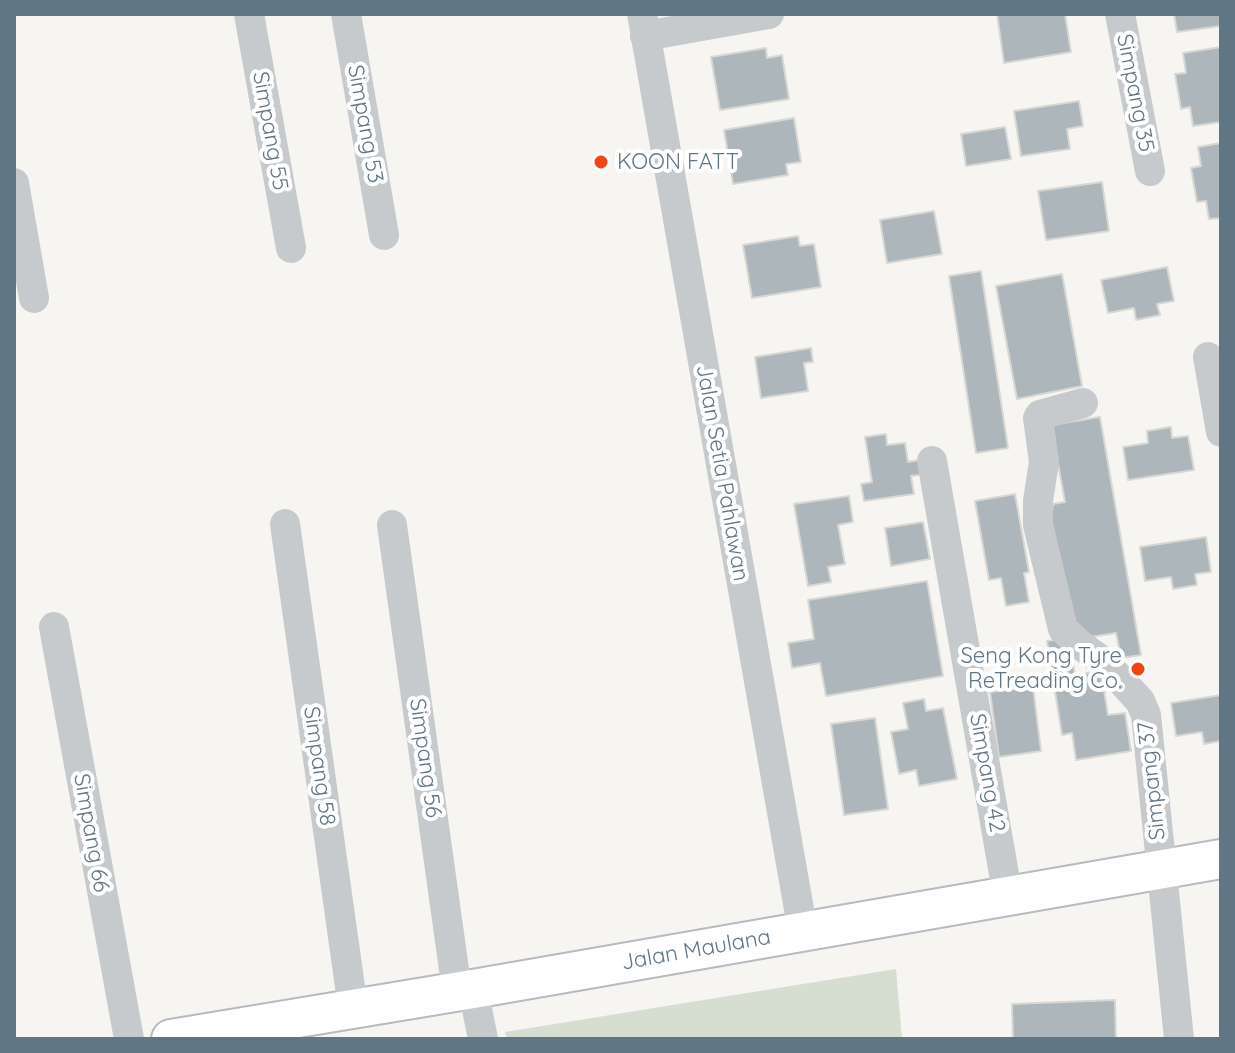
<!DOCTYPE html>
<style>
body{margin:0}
#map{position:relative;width:1235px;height:1053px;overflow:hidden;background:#f6f5f1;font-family:Quicksand,sans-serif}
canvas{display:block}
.frame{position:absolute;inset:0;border:16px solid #617685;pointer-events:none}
</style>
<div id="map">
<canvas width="1235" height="1053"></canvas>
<div class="frame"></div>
</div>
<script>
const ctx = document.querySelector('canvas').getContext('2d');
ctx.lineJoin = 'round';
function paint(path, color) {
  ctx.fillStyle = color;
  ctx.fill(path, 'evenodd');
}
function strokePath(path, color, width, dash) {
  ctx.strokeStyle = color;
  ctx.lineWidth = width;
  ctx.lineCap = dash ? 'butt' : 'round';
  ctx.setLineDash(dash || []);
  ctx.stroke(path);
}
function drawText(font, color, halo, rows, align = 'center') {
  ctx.font = font + ' Quicksand,sans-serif';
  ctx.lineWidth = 8;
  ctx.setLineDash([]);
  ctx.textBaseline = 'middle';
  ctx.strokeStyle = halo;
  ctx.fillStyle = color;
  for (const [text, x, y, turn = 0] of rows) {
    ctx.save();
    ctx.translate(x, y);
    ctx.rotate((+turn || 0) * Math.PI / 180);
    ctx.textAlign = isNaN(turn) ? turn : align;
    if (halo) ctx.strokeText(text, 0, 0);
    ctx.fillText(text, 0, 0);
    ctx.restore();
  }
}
paint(new Path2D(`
 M896 969 902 1039H507L505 1032Z`), '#d6ded2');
const building = new Path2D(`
 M997 14H1065L1071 52 1004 63Z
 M1174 14H1221V26L1177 32Z
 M1221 47V122L1193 126 1190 107 1181 109 1175 74 1186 73 1183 53Z
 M766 48 767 58 782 55 789 99 720 110 711 57Z
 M1079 101 1083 126 1067 129 1070 149 1021 156 1014 111Z
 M794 118 801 162 786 164 788 175 733 184 724 130Z
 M1005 127 1011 159 966 166 961 134Z
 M1221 143V218L1209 219 1206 201 1197 202 1191 168 1201 166 1198 147Z
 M1102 182 1109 231 1046 240 1038 191Z
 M934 211 942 254 887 263 880 220Z
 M798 236 800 246 814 244 821 287 752 298 743 245Z
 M1167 267 1174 301 1157 304 1160 315 1136 320 1134 308 1108 313 1101 280Z
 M981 271 1008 448 976 453 949 276Z
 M1062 274 1082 386 1017 399 996 286Z
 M811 348 813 362 804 363 808 391 761 398 755 357Z
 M1100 417 1141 655 1121 658 1116 633 1090 637 1074 626 1051 519 1053 504 1065 502 1051 425Z
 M1171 427 1172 438 1188 436 1194 470 1128 480 1123 447 1148 443 1147 431Z
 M886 434 887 445 905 443 908 462 925 459 926 474 911 476 914 494 864 501 861 484 872 482 865 437Z
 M1015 494 1029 572 1024 573 1029 602 1006 606 1001 578 989 580 975 501Z
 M849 496 853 522 838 525 845 564 828 567 831 582 808 586 794 504Z
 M923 522 930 559 891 566 885 528Z
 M1206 537 1211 572 1195 574 1197 585 1173 589 1171 577 1145 581 1140 547Z
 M927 581 943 676 826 696 820 663 792 668 788 643 814 639 808 600Z
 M1062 639 1071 654 1075 675 1101 671 1108 715 1125 713 1131 751 1076 760 1072 733 1062 735 1047 641Z
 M1033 687 1041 751 999 757 990 692Z
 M1221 695V741L1204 744 1202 732 1176 736 1171 703Z
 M924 699 926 711 943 708 957 779 919 786 916 770 899 774 891 732 908 729 903 703Z
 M875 718 888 809 844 815 831 724Z
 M1115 1000 1116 1039H1013L1012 1004Z`);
paint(building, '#adb6bb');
strokePath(building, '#d7d7d4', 2);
const major = new Path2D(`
 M171 1039 473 989 1221 859`);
strokePath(major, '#b7bbbf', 42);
strokePath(new Path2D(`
 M249 14 291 248
 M346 14 384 235
 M642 14 803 932
 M1120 14 1150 171
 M645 36 769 14
 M14 183 34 298
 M1208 357 1221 432
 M1083 403 1040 415 1038 418 1044 462 1038 501V525L1063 629 1079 644 1105 663 1140 701 1146 715 1179 1039
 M932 461 1008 897
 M285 524 353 1008
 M392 525 457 991
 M54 627 129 1039
 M473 989 483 1039`), '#c7cacd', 30);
strokePath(major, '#fff', 38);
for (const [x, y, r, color] of [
 [601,162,8,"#f34213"],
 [1138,669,8,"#f34213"]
]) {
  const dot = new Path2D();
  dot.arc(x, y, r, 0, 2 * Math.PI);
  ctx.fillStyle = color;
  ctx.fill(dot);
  strokePath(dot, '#fff', 3);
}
drawText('22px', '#617685', '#fff', [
 ["Simpang 35",1135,93,79],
 ["Simpang 53",365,124,80],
 ["Simpang 55",270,131,80],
 ["Jalan Setia Pahlawan",722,473,80],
 ["Simpang 56",425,758,82],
 ["Simpang 58",319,766,82],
 ["Simpang 42",987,773,80],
 ["Simpang 37",1152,781,-96],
 ["Simpang 66",91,833,80],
 ["Jalan Maulana",696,950,-10]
]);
drawText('22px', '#617685', '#fff', [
 ["KOON FATT",617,162],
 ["Seng Kong Tyre",1122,656,"right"],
 ["ReTreading Co.",1122,681,"right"]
], 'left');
</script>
